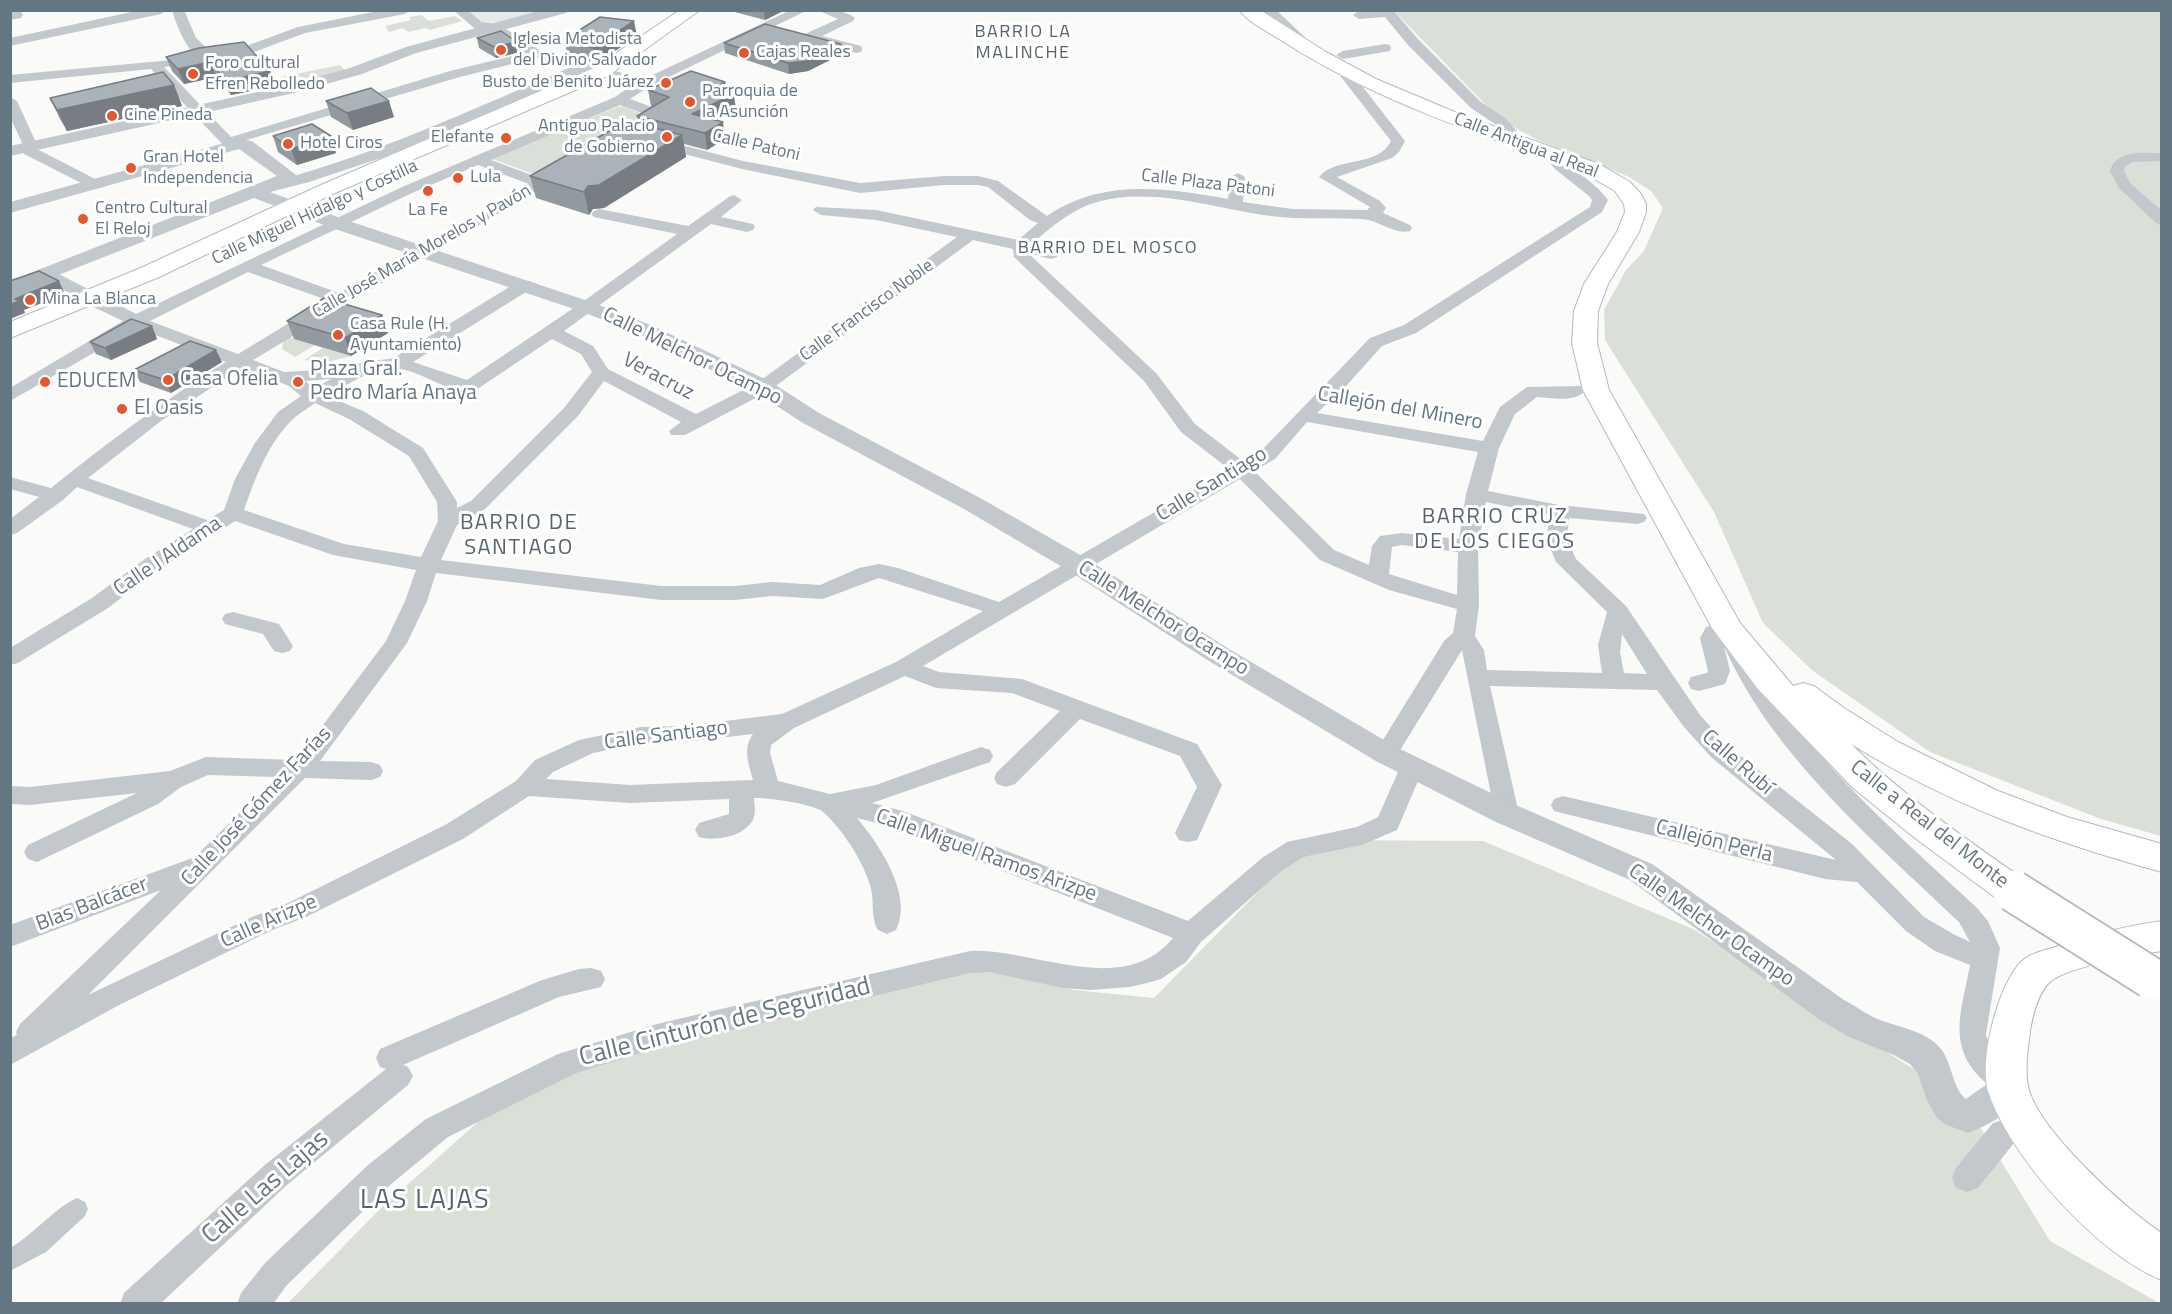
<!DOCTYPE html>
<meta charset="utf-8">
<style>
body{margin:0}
#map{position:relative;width:2172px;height:1314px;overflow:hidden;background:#fafaf8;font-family:"Titillium Web",sans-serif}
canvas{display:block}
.frame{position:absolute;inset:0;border:12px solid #657683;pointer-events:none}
</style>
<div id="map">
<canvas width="2172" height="1314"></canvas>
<div class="frame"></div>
</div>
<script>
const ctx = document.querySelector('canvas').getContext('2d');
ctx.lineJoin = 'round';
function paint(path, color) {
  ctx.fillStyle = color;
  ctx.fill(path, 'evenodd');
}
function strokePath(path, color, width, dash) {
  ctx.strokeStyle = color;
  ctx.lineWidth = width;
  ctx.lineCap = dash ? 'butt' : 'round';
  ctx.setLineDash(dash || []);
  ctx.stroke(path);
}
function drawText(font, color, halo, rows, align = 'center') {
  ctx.font = font + ' "Titillium Web",sans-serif';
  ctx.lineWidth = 6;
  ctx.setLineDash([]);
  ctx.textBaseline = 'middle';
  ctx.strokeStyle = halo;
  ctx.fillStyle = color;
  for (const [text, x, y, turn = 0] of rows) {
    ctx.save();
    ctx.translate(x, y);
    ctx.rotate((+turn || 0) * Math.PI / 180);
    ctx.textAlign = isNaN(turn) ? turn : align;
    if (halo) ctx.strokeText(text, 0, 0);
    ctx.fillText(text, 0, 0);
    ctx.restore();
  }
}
paint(new Path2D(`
 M466 11H546L497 23 483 22Z`), '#e8e9e9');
paint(new Path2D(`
 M1394 11H2161V836L2101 819 1930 752 1813 671 1763 623 1714 512 1605 340 1604 310 1626 270 1644 251 1663 208 1651 191 1629 177 1536 139 1510 125 1484 103Z
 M421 15 429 21 455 16 462 21 430 30 425 28 409 32 402 28 389 32 385 26 411 20 409 17Z
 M340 65 346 72 288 87 280 77Z
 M623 106 647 116 539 176 492 159 617 107Z
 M288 337 315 345 295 357 282 349 283 342Z
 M323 348 351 356 324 363 304 360Z
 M1309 840 1483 841 1693 929 1964 1101 2050 1241 2159 1303 287 1304 379 1210 488 1113 615 1053 966 964 1074 990 1154 998Z`), '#dadfd7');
const secondary = new Path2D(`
 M680 10H700L608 76 335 193 159 277 10 338V322L143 267 321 185 594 68Z
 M1239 10H1260L1326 52 1376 79 1457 113 1599 164 1630 182 1641 194 1646 204V212L1639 232 1608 284 1598 311 1597 343 1609 390 1740 623 1793 686 1803 683 1814 686 1844 708 1898 742 1998 791 2067 817 2162 844V872C2053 842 1947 804 1851 744 1904 797 1965 838 2026 881L2031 891 2026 901 2013 905 2000 901 1915 838 1853 788 1758 689 1712 628 1583 390 1572 343 1574 311 1584 284 1617 232 1625 212 1624 204 1615 191 1584 173C1481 134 1377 102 1284 42 1270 33 1249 23 1239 10Z
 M2162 921V951C2136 955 2071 966 2051 981 2038 992 2033 1014 2030 1031 2028 1049 2024 1072 2029 1090 2040 1131 2126 1210 2162 1233V1280C2098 1255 2011 1158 1989 1094 1978 1062 1998 984 2022 961 2031 953 2045 950 2056 947 2090 935 2125 926 2162 921Z`);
strokePath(secondary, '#b3babf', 2);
paint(new Path2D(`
 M77 1198 85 1202 88 1209 85 1216 46 1252 10 1271V1248C33 1235 57 1206 77 1198Z`), '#c3c8cc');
paint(new Path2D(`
 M141 10H167L161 14 10 46V38Z
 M172 10H184L196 38 214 55 216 58 214 61C191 66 177 27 172 10Z
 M383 10H411L405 14 305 33 246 55 221 60 214 56 216 53 238 49 298 27Z
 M453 10H467L482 22 498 24 541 51 644 79 791 10H808L650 86 630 99 663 111 665 114 663 117H653L620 105 491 160 540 178 559 169 566 173 253 360 284 372 319 370 394 358 519 281H531L533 285 531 289 413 362 467 380 581 303 677 234 594 217 591 214 594 211 599 209 688 226 729 197 734 195 742 200 721 217 753 224 755 227 753 230 747 232 711 224 564 331 593 346 608 369 696 414 757 383 957 237 876 220 821 215 813 210 816 207 876 210 1018 240 1038 223 1030 220 988 187 978 185H944L860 193 742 169 650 145 648 142 650 139 655 138 743 161 860 183 944 176H978L998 181 1047 216C1102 178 1166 188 1228 199L1231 177 1238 173 1245 177 1243 202 1292 209 1367 210 1370 207 1319 177C1336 156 1378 168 1391 141L1341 77 1342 68H1352L1355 77 1405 141 1399 152 1392 158 1337 177 1380 201 1386 208 1383 213 1410 225 1412 228 1410 231C1395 235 1378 220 1362 219 1332 217 1302 220 1271 216 1216 209 1153 186 1097 202 1072 209 1051 227 1032 244L1057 251 1059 254 1057 257 1051 259 1028 253 1156 373 1195 424 1243 461 1261 451 1370 338 1404 325 1590 207 1592 200 1589 196 1555 169 1541 153 1543 150H1553C1569 170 1593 179 1608 200L1602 212 1416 333 1382 346 1347 385 1317 413 1483 441 1500 407 1527 387 1583 386 1586 390C1576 403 1552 398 1537 397L1515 414 1499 448 1488 491 1559 505 1644 514 1647 518 1644 522 1637 524 1569 518 1567 540 1576 559 1626 606 1700 715 1727 745 1852 844 1924 917 1955 935 1970 942 1959 922C1875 842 1771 754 1724 646L1730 671 1725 684 1699 691 1691 689 1688 683 1691 677 1707 673 1708 671 1700 638 1706 627 1727 621 1735 623C1745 640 1751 659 1761 676 1815 764 1902 838 1977 908L1988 921 2000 948 1986 1034C1992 1060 2013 1063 2023 1084L2018 1093C2004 1098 1997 1092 1986 1083 1945 1047 1962 1011 1970 965L1935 951 1906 931 1857 882 1825 879 1554 811 1551 805 1554 799 1563 796 1836 860 1711 757 1684 727 1657 690 1490 686 1519 814 1516 821 1507 823 1498 821 1495 814 1462 650 1394 760 1386 763 1378 760 1374 754 1378 748 1444 641 1453 633 1457 609 1389 590 1320 560 1240 479 923 666 939 672 1022 679 1197 744 1222 785 1197 840 1188 842 1179 840 1175 833 1197 787 1180 756 1080 719 1015 784 1006 787 997 784 994 778 997 772 1060 711 1012 693 936 688 905 676 794 728 771 745 770 753 778 781 830 794 876 785 981 747 990 750 993 756 990 762 872 803 903 811 1188 921 1262 858 1287 842 1357 827 1378 817 1403 761 1412 758 1421 761 1424 767 1397 830 1362 845 1303 857 1280 872 1201 942 1186 962 1161 979 1151 982 1130 987 1090 990 1063 988 989 972 970 973 657 1048 576 1073 448 1137 390 1185 287 1285 273 1304H237L241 1293 265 1263 368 1165 426 1119 558 1054 657 1024 970 951C1033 948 1123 999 1173 938L889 826 857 818C879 844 914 896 896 930L887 934 878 930C870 917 875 900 870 885 863 861 841 827 822 811 813 804 766 797 754 798 754 803 756 811 754 817 748 836 715 842 699 837L695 830 699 823 729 814V799L630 803 529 796 463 839 306 917 270 931 119 1005 10 1065V1038L17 1035 16 1032 20 1024 161 890 10 947V925L195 857 276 777 208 775 181 787 158 804 37 862 28 859 24 852 28 845 137 793 30 805 10 804V786L30 787 170 771 206 757 293 760 323 725 386 641 405 601 416 570 333 555 235 521 159 569 108 608 18 663 10 665V648L92 598 145 559 193 529 77 487 63 500 17 533 10 535V519L39 497 10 489V477L51 488C106 444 164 400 226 362L137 328 10 401V388L123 321 81 301 39 274 41 271H53L136 314 402 187 615 97 634 84 585 71 390 155 309 182 262 194 254 189 257 186C366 159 467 112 571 67L536 58 460 77 243 141C238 148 236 151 227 149L151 69 10 83V75L172 60 174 63 172 66 164 67 231 137 450 71 525 53 491 30 474 28ZM478 165 529 184 339 293 261 265 412 193ZM973 240 1013 249 1014 257 1144 381 1181 432 1229 469 999 602 898 568 879 564 859 568 820 585 772 582 735 586H661L441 560 457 525 485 509 578 416 604 381 681 422 669 431 671 435H685L769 391ZM248 272 327 300 238 354 150 321ZM552 339 581 354 592 372 564 408 471 501 457 508V502L423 448 363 411 327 396C349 384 370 368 396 369 422 369 449 397 476 390ZM241 368 289 386 301 396 278 412 255 443 235 479 224 510 207 520 88 478 161 421ZM331 379 314 388 305 381ZM315 403 349 419 409 456 437 502 438 521 421 557 344 544 244 510C255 479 268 443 292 420 298 414 307 409 315 403ZM1307 422 1478 452 1466 494 1459 539 1402 533 1380 536 1372 546 1369 565 1334 550 1254 471 1275 459ZM1486 502 1549 515 1547 540 1556 562 1607 612 1598 645 1602 673 1487 670 1484 650 1475 636 1479 605 1478 547ZM1402 545 1458 552 1457 595 1389 574 1392 547ZM436 573 661 600H735L772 596 823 599 879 578 983 611 896 662 782 714 685 726 641 727 579 740 535 760 516 781 445 825 288 903 252 917 88 995 305 778 371 780 380 777 383 771 380 765 371 762 320 761 407 643 427 601ZM1622 634 1647 674 1624 673 1620 652ZM753 734C742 749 749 764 753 780L630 785 546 779 553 772 593 753 641 743 685 742Z
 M817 10C831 10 845 10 855 18L853 21 822 36 861 46 862 49 861 52 856 53 805 40 804 37 805 34 838 19Z
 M1262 10H1276L1310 42 1311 45 1310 48H1300Z
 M1393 10 1418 39 1481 102 1505 118 1525 140 1527 143 1525 146H1515L1495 124 1471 108 1408 45 1385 17 1359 19 1353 15 1359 11Z
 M17 11 21 12 23 15 21 18 10 20V12Z
 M1385 44 1390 45 1391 48 1390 51 1343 59 1336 55 1343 51Z
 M10 97 17 101 38 147 37 149 101 182 104 185 101 188H91L24 154 22 151 24 147 10 117Z
 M2162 153V161L2133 162 2126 166 2124 171 2130 183 2162 211V225L2156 223 2119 188 2110 171C2116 149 2143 153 2162 153Z
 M233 612 279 624 293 646 290 651 282 653 274 651 263 634 225 624 222 619 225 614Z
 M591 968 601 971 605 979 601 987 559 997 403 1065 408 1067 413 1076 408 1085 288 1184 160 1304H120L124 1293 266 1164 386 1069 380 1067 376 1058 380 1049 542 980 579 969Z
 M2026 1113 2037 1117 2041 1126 2037 1135 2014 1143 1978 1188 1967 1192 1956 1188 1952 1178 1956 1168 1993 1123Z`), '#c3c8cc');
paint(new Path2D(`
 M542 10H568L566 13 416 53 362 74 294 93 10 156V146L285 86 350 68 406 47Z
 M239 139 252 141 296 175 290 184 270 192 343 219 594 303 651 325 771 382 819 413 982 499 1087 559 1229 649 1396 747 1518 806 1652 864 1844 1000C1854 1005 1863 1012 1873 1017 1894 1027 1925 1029 1941 1049 1952 1063 1953 1090 1966 1099 1984 1087 1998 1072 2020 1080L2026 1091C2016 1111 1988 1125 1968 1133L1944 1124 1937 1118 1927 1100 1918 1074 1910 1064 1894 1055 1849 1037 1820 1020 1630 880 1496 822 1376 761 1209 661 1069 571 964 509 803 423 755 392 637 333 580 311 329 227 254 198 10 294V281L277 176 239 149 10 213V202Z`), '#c3c8cc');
paint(secondary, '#fff');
const secondaryBridge = new Path2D(`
 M2013 891 2151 978`);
strokePath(secondaryBridge, '#b3babf', 44, []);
strokePath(secondaryBridge, '#fff', 40);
paint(new Path2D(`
 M727 10H785L765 20Z
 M637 36 596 64 568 56 564 40Z
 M477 38 520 52 496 58 479 48Z
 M724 43 841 44 842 54 808 71 789 74 725 53Z
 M199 48 275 86 231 95 216 77 184 84 172 71 166 57Z
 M725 82 727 92 736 111 716 120 725 139 707 150 684 144 686 157 604 208 593 209 589 215 536 198 530 176 638 124 637 116 652 106H651L648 90Z
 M174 85 182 106 67 131 60 119 50 98Z
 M326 101 394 117 353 130 331 117Z
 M273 136 336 153 297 165 278 152Z
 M287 321 388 333 351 356 294 339Z
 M152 326 157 339 111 360 96 354 90 342Z
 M222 362 171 393 140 382 134 370Z`), '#929a9f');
paint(new Path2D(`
 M764 10H785L765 20Z
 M634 21 637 36 596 64 593 48Z
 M517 42 520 52 496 58 494 47Z
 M841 44 842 54 808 71 789 74 788 63Z
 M210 62 216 77 184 84 178 69Z
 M270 71 275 86 231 95 226 81Z
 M725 82 728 97 734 94 736 111 695 130 692 114 713 88Z
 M174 85 182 106 67 131 57 110Z
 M389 101 394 117 353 130 347 113Z
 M723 122 725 139 707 150 705 133Z
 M682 135 686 157 604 208 593 209 589 215 584 192 588 186Z
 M331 136 336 153 297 165 291 149Z
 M59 281 65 294 24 310 25 313 10 319V305L15 299Z
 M382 315 388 333 351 356 345 338Z
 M152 326 157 339 111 360 105 348Z
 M216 350 222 362 171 393 165 380Z`), '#777d82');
const building = new Path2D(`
 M600 17 634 21 593 48 564 40Z
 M765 24 841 44 806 61 788 63 724 43Z
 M501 31 517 42 494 47 477 38Z
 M244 42 270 71 226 81 210 62 178 69 166 57 199 48Z
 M691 71 725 82 713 88 734 94 692 114 723 122 705 133 637 116 669 97 648 90Z
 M163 72 174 85 57 110 50 98Z
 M371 88 389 101 347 113 326 101Z
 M627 121 682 135 599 185 588 186 584 192 530 176Z
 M312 124 331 136 291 149 273 136Z
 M39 271 59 281 15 299 19 301 10 305V281Z
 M324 298 382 315 345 338 287 321Z
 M131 319 152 326 105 348 90 342Z
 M190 341 216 350 165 380 134 370Z`);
paint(building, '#aab3b9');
strokePath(building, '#777d82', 1.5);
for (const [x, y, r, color] of [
 [501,50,6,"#e4572e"],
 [744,53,6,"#e4572e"],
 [193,74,6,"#e4572e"],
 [666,83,6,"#e4572e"],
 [690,102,6,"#e4572e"],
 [112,116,6,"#e4572e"],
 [667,137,6,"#e4572e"],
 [506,138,6,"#e4572e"],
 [288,144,6,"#e4572e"],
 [131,168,6,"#e4572e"],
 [458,178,6,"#e4572e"],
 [428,191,6,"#e4572e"],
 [83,219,6,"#e4572e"],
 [30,300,6,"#e4572e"],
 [338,335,6,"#e4572e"],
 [168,380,6,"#e4572e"],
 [45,382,6,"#e4572e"],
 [298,382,6,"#e4572e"],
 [122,409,6,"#e4572e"]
]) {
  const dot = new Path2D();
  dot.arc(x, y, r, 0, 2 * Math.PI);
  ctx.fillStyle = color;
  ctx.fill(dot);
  strokePath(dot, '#fff', 2);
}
ctx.letterSpacing = '1.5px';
drawText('18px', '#57646e', '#fff', [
 ["BARRIO LA",1023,33],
 ["MALINCHE",1023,54],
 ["BARRIO DEL MOSCO",1108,249]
]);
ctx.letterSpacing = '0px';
drawText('18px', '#657683', '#fff', [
 ["Iglesia Metodista",513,40],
 ["del Divino Salvador",513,61],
 ["Cajas Reales",756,53],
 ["Foro cultural",205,64],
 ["Efren Rebolledo",205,85],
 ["Busto de Benito Juárez",654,83,"right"],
 ["Parroquia de",702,92],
 ["la Asunción",702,113],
 ["Cine Pineda",124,116],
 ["Antiguo Palacio",655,127,"right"],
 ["de Gobierno",655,148,"right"],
 ["Elefante",494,138,"right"],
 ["Hotel Ciros",300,144],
 ["Gran Hotel",143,158],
 ["Independencia",143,179],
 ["Lula",470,178],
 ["Centro Cultural",95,209],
 ["El Reloj",95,230],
 ["La Fe",428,211,"center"],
 ["Mina La Blanca",42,300],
 ["Casa Rule (H.",350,325],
 ["Ayuntamiento)",350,346]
], 'left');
drawText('18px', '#657683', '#fff', [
 ["Calle Patoni",756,146,13],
 ["Calle Antigua al Real",1526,146,21],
 ["Calle Plaza Patoni",1208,184,7],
 ["Calle Miguel Hidalgo y Costilla",315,213,-25],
 ["Calle José María Morelos y Pavón",422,252,-30],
 ["Calle Francisco Noble",867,311,-36]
]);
drawText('21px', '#657683', '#fff', [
 ["Calle Melchor Ocampo",692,357,26],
 ["Veracruz",658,377,28],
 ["Callejón del Minero",1400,409,10],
 ["Calle Santiago",1212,485,-31],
 ["Calle J Aldama",168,557,-34],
 ["Calle Melchor Ocampo",1163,619,32],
 ["Calle Santiago",666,736,-7],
 ["Calle Rubí",1737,763,41],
 ["Calle José Gómez Farías",257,807,-47],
 ["Calle a Real del Monte",1929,825,38],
 ["Callejón Perla",1714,842,14],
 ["Calle Miguel Ramos Arizpe",986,856,20],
 ["Blas Balcácer",92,905,-21],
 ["Calle Arizpe",269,922,-24],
 ["Calle Melchor Ocampo",1711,926,35]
]);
drawText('21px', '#657683', '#fff', [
 ["Plaza Gral.",310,370],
 ["Pedro María Anaya",310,394],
 ["Casa Ofelia",180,380],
 ["EDUCEM",57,382],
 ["El Oasis",134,409]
], 'left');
ctx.letterSpacing = '1.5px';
drawText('22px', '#57646e', '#fff', [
 ["BARRIO CRUZ",1495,518],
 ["DE LOS CIEGOS",1495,543],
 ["BARRIO DE",519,524],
 ["SANTIAGO",519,549]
]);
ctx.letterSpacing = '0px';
drawText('26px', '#657683', '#fff', [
 ["Calle Cinturón de Seguridad",725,1023,-14],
 ["Calle Las Lajas",266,1188,-41]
]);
ctx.letterSpacing = '1.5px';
drawText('27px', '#57646e', '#fff', [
 ["LAS LAJAS",425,1201]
]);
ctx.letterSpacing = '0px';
</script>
